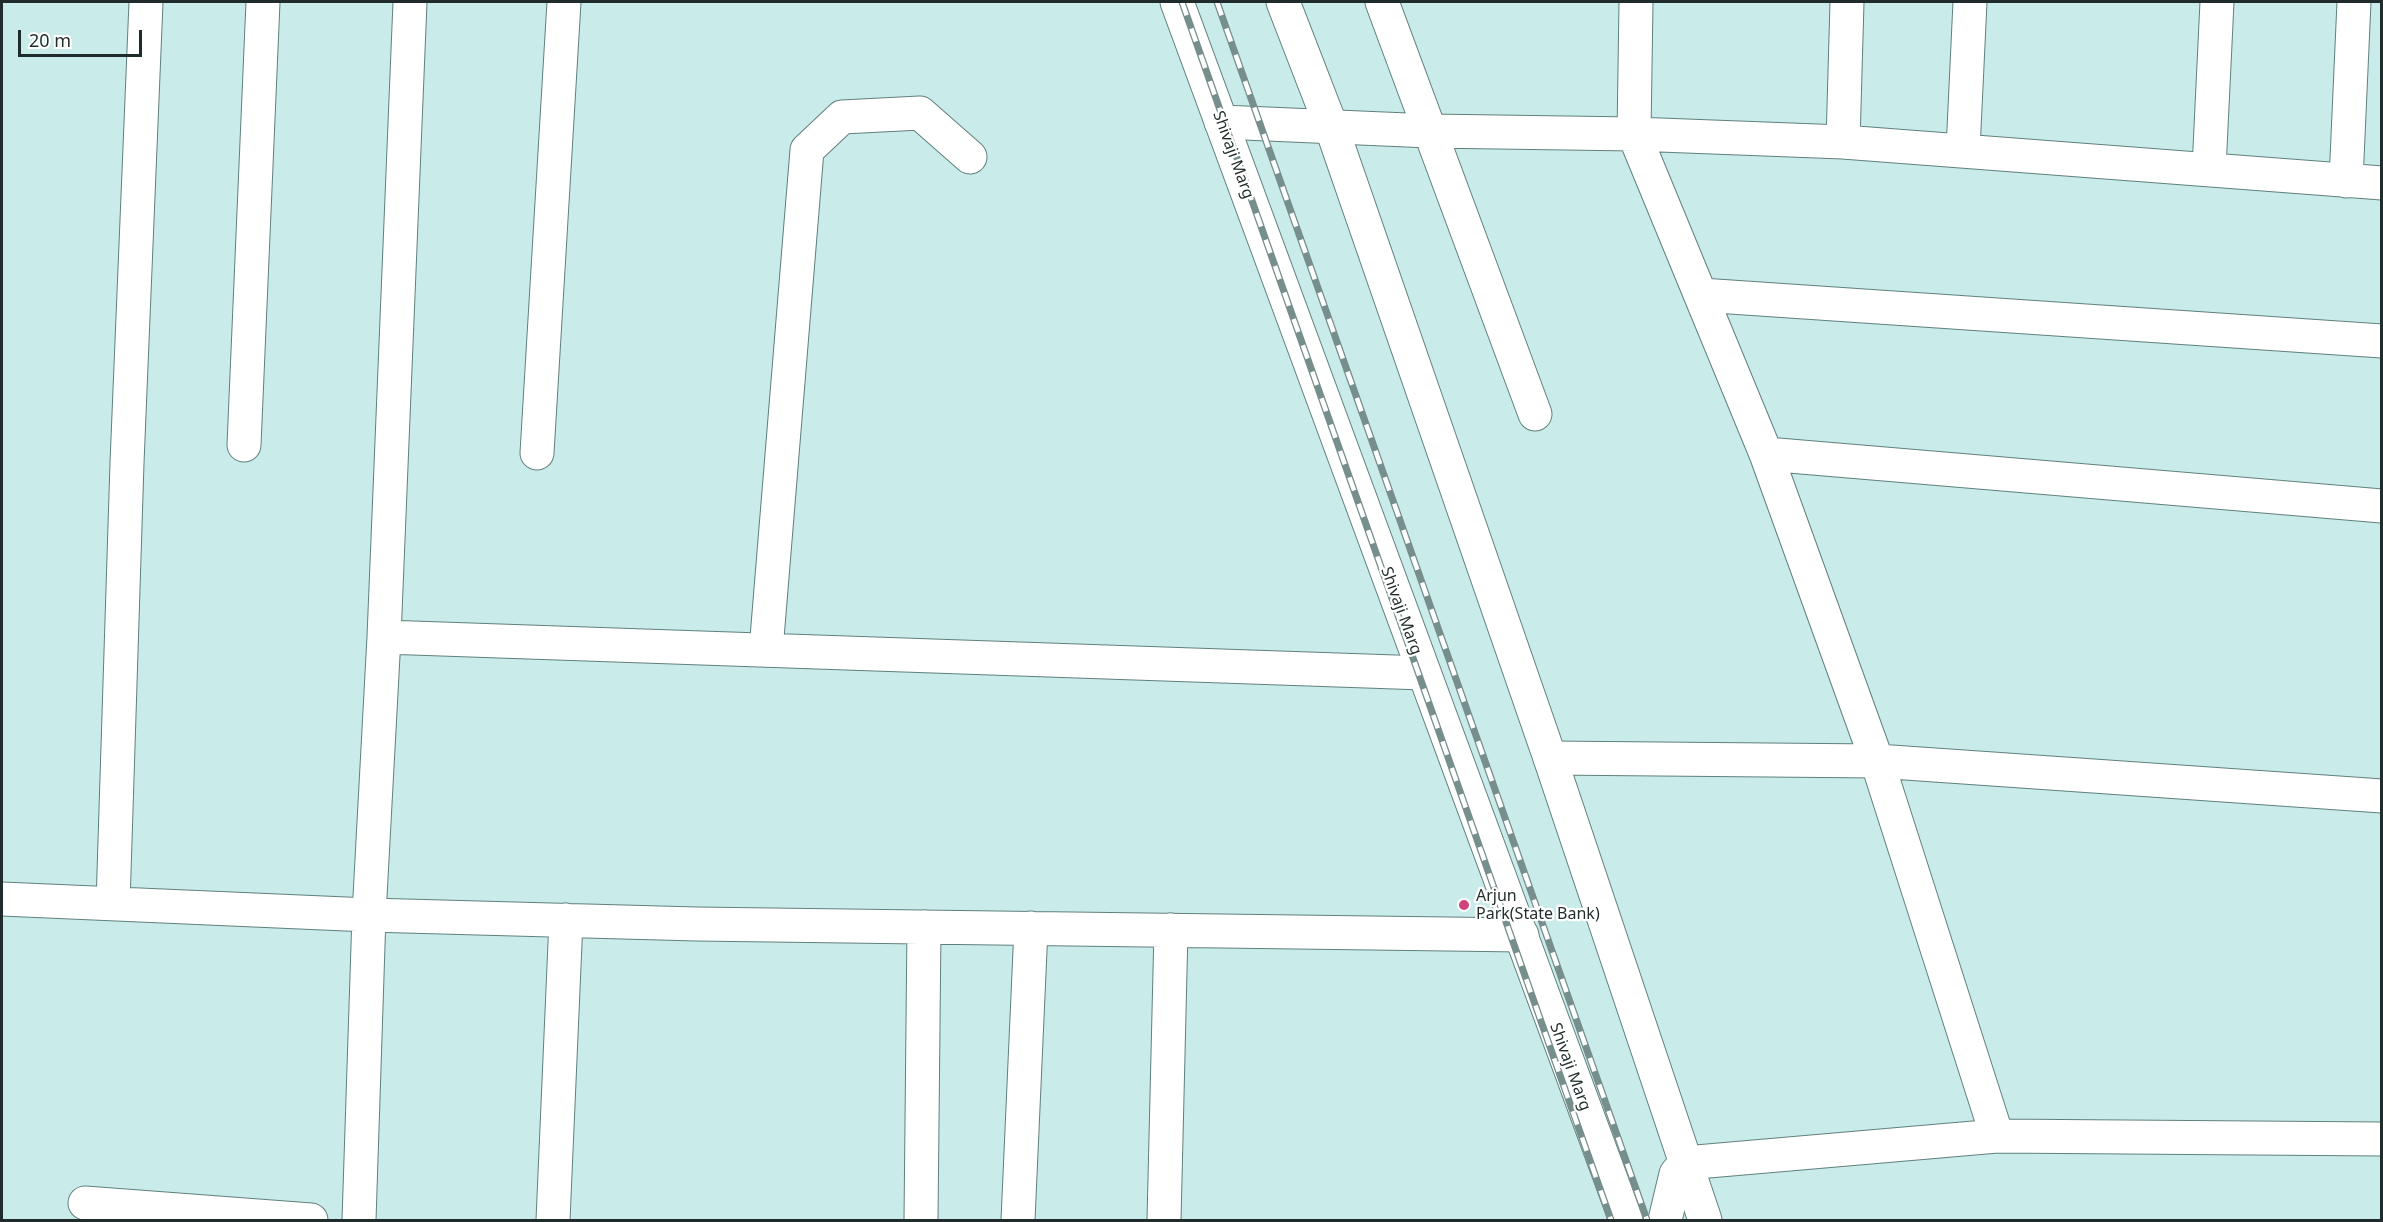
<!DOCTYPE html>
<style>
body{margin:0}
#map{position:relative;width:2383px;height:1222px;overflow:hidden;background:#c9ebe9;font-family:"Noto Sans",sans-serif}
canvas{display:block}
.frame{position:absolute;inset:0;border:3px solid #1f2c2b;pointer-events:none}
.scale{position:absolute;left:18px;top:30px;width:124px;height:27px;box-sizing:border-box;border:3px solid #1f2c2b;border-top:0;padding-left:8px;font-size:18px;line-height:21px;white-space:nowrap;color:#1f2c2b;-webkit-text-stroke:4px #fff;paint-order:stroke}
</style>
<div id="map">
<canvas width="2383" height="1222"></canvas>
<div class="frame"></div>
<div class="scale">20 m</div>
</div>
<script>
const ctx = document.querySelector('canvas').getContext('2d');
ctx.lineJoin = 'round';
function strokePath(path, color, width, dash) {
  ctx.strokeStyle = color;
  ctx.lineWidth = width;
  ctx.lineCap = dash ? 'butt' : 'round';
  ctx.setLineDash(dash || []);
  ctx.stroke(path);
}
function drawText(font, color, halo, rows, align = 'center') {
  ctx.font = font + ' "Noto Sans",sans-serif';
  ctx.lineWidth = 4.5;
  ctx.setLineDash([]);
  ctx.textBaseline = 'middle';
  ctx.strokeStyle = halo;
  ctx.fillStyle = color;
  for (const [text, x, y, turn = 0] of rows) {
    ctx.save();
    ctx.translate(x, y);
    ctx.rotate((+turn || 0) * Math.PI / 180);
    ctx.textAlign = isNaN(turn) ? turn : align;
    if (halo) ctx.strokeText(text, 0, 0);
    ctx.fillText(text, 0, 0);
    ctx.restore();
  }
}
const minor = new Path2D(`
 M1382 2 1535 414
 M1636 2 1634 134 1766 454 1877 761 1997 1136
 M1221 122 1430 131 1634 134 1843 142 2382 183
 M1843 142 1847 2
 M1963 150 1970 2
 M2209 169 2217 2
 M2346 181 2354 2
 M1701 295 2382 341
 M244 445 263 2
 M537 453 564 2
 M1766 454 2382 506
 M384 637 1424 673
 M766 650 807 150 842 117 920 113 970 157
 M1550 758 1877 761 2382 796
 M2 899 369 915 696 924 1522 935
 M113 904 127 463 146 2
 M85 1203 311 1220
 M359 1220 369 915 384 637 410 2
 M553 1220 566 920
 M921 1220 924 927
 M1018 1220 1031 928
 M1164 1220 1171 930
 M1665 1220 1676 1174 1685 1163 1997 1136 2382 1139`);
const major = new Path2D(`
 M1177 2 1626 1220
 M1283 2 1331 126 1550 758 1705 1220`);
strokePath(minor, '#60807d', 35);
strokePath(major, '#60807d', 35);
strokePath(minor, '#fff', 33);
strokePath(major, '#fff', 33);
const rail = new Path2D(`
 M1182 2 1611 1220
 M1217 2 1647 1220`);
strokePath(rail, '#768e8c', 7);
strokePath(rail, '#fff', 4.5, [14]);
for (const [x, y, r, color] of [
 [1464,905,6,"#ce447b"]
]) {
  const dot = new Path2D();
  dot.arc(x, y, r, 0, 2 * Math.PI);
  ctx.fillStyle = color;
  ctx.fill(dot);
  strokePath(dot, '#fff', 2);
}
drawText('16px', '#1f2c2b', '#fff', [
 ["Shivaji Marg",1233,155,70],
 ["Shivaji Marg",1401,611,70],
 ["Shivaji Marg",1570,1067,70]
]);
drawText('16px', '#1f2c2b', '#fff', [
 ["Arjun",1476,896],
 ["Park(State Bank)",1476,914]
], 'left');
</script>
